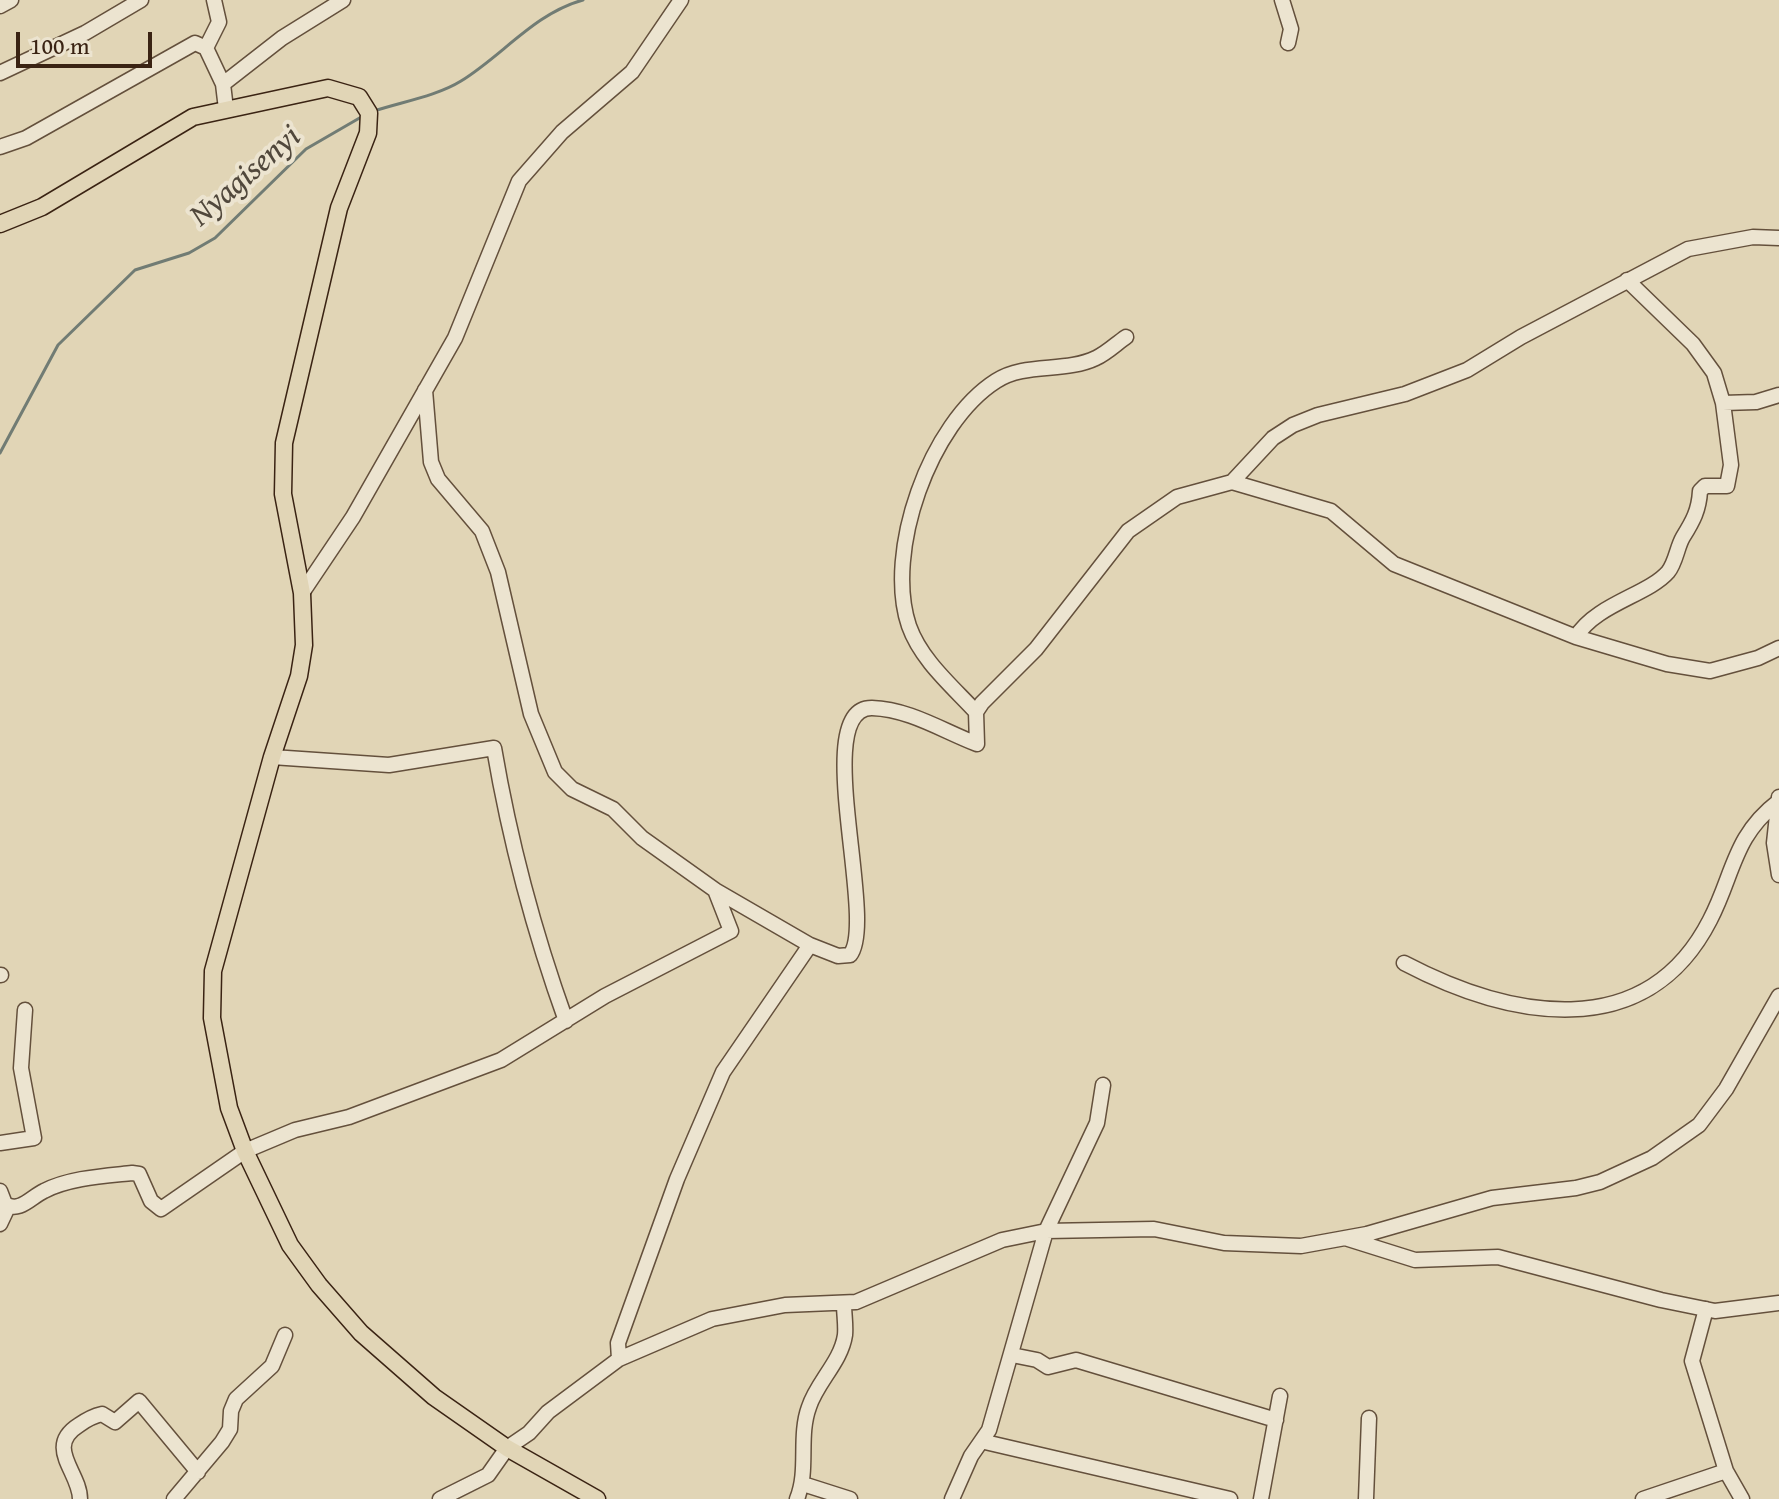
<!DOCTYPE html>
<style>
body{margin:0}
#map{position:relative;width:1779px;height:1499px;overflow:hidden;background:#e1d5b6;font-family:"Gentium Book Plus",serif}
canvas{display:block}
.scale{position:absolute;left:16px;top:32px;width:136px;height:36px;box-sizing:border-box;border:4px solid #3a2313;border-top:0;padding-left:10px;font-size:24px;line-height:28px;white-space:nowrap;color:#3a2313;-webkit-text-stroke:6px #ece4d0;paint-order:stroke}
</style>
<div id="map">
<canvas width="1779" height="1499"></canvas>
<div class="scale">100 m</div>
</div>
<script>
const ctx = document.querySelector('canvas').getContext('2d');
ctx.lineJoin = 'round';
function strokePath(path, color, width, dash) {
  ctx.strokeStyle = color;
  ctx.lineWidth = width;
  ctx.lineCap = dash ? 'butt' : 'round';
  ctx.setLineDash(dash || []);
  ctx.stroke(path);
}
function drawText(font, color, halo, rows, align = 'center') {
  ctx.font = font + ' "Gentium Book Plus",serif';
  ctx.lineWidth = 8;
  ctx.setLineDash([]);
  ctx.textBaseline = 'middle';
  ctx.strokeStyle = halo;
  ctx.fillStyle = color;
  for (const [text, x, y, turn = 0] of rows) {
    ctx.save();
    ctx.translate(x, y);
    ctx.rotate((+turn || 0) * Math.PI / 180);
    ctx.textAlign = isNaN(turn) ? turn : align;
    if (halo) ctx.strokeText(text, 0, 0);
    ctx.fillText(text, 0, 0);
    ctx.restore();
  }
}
strokePath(new Path2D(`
 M374 111C401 102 437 96 461 81 502 56 535 13 583 0
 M0 453 58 345 135 270 189 253 215 238 306 149 363 116`), '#717c74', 3);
const minor = new Path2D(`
 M1282 0 1291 29 1288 43
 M0 6 11 0
 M206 48 219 22 214 0
 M0 73 85 33 141 0
 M223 84 282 38 343 0
 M0 147 26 138 195 43 206 48 223 84 226 109
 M1627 280 1693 344 1714 373 1723 403
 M1232 482 1273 438 1293 425 1318 415 1405 394 1467 370 1521 337 1688 249 1753 237 1779 238
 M302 593 353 517 455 338 519 181 562 132 632 72 681 0
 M1576 637C1596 604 1648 595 1668 572 1676 562 1677 547 1683 537 1693 521 1699 510 1700 491L1705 486H1727L1731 465 1723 403 1756 402 1779 395
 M976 712C952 686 921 660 909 626 884 552 930 423 996 381 1025 362 1065 373 1096 358 1107 353 1117 343 1126 337
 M272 757 389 765 494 748C510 842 534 932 566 1021
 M1779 797 1774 843 1779 875
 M715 890 810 945
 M1404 963C1507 1017 1645 1047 1710 920 1734 874 1733 836 1779 801
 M0 975H1
 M0 1143 34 1138 21 1068 25 1010
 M0 1191 5 1204C20 1213 31 1197 44 1191 69 1178 104 1176 132 1173L139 1174 151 1201 161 1209 245 1151 295 1130 349 1117 501 1060 605 996 731 931 715 890 642 838 613 809 572 789 555 772 531 714 498 572 482 531 438 479 431 462 425 390
 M0 1224 8 1207
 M1345 1238 1415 1260 1498 1257 1661 1300 1715 1311 1779 1303
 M1706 1309 1692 1361 1726 1471
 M1012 1355 1037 1360 1048 1367 1076 1360 1276 1420
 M619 1359 618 1343 677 1179 723 1072 810 945 838 956 850 955C878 921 809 707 872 708 909 709 943 731 977 744L976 712 982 703 1036 649 1128 531 1177 497 1232 482 1331 511 1394 564 1576 637 1667 664 1710 671 1758 658 1779 648
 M985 1442 1230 1499
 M803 1484 850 1499
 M80 1499C80 1472 44 1447 79 1425 86 1420 93 1416 102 1414L115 1422 139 1401 198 1472
 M174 1499 222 1442 230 1429 231 1411 236 1399 272 1366 285 1335
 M440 1499 488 1475 507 1448 529 1433 548 1412 619 1359 712 1319 785 1305 856 1302 1002 1240 1046 1231 1154 1229 1224 1243 1301 1246 1367 1234 1492 1198 1576 1188 1600 1182 1652 1158 1699 1125 1726 1089 1779 996
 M797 1499C809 1470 798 1437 809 1407 817 1382 841 1362 845 1335 846 1325 844 1314 844 1304
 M952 1499 971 1456 989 1430 1046 1231 1097 1123 1103 1085
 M1261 1499 1280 1396
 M1366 1499 1369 1418
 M1643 1499 1726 1471 1742 1499`);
const major = new Path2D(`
 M0 224 42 207 193 117 328 88 359 97 369 113 368 133 339 208 284 443 283 494 302 593 304 645 299 676 272 757 213 971 212 1018 229 1108 245 1151 290 1245 319 1285 361 1333 434 1397 507 1448 597 1499`);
strokePath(minor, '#64503c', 17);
strokePath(major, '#3a2313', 19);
strokePath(minor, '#ece4d0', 14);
strokePath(major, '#e1d5b6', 16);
drawText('italic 32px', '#51483c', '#ece4d0', [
 ["Nyagisenyi",246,177,-41]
]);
</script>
